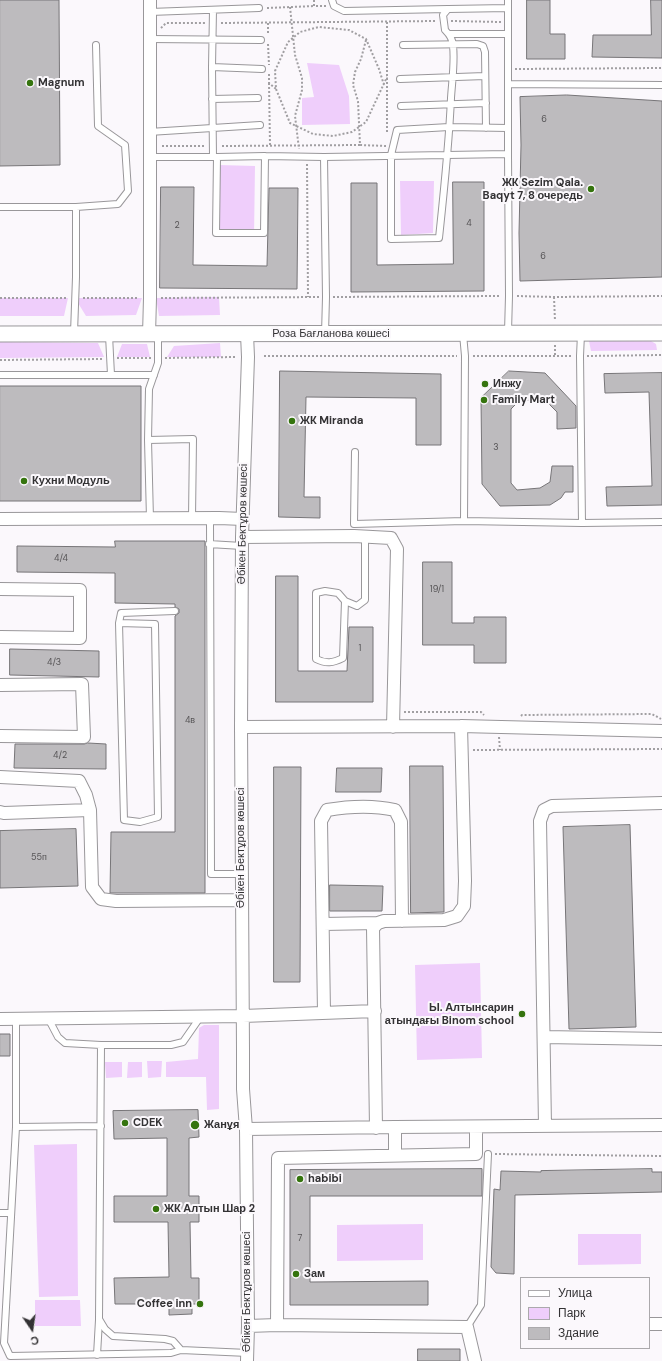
<!DOCTYPE html>
<meta charset="utf-8">
<style>
body{margin:0}
#map{position:relative;width:662px;height:1361px;overflow:hidden;background:#fbf8fc;font-family:"DM Sans",sans-serif}
canvas{display:block}
.legend{position:absolute;left:520px;top:1277px;width:130px;height:72px;box-sizing:border-box;background:#fbf8fc;border:1px solid #aba9ac;margin:0;padding:5px 7px;list-style:none;font-size:12px;color:#333234}
.legend li{display:flex;align-items:center;gap:8px;height:20px}
.legend b{width:20px;border:1px solid #aba9ac}
.north{position:absolute;left:12px;top:1309px;width:40px;height:40px;-webkit-text-stroke:3px #fbf8fc;paint-order:stroke;rotate:167deg;font-size:11px;font-weight:700;line-height:16px;text-align:center;color:#333234}
.north::after{content:'';display:block;margin:auto;width:14px;height:18px;background:#333234;clip-path:polygon(50% 0,100% 100%,50% 72%,0 100%)}
</style>
<div id="map">
<canvas width="662" height="1361"></canvas>
<ul class="legend">
<li><b style="height:5px;background:#fff"></b>Улица</li>
<li><b style="height:11px;background:#efcefb"></b>Парк</li>
<li><b style="height:11px;background:#bdbbbe"></b>Здание</li>
</ul>
<div class="north">С</div>
</div>
<script>
const ctx = document.querySelector('canvas').getContext('2d');
ctx.lineJoin = 'round';
function paint(path, color) {
  ctx.fillStyle = color;
  ctx.fill(path, 'evenodd');
}
function strokePath(path, color, width, dash) {
  ctx.strokeStyle = color;
  ctx.lineWidth = width;
  ctx.lineCap = dash ? 'butt' : 'round';
  ctx.setLineDash(dash || []);
  ctx.stroke(path);
}
function drawText(font, color, halo, rows, align = 'center') {
  ctx.font = font + ' "DM Sans",sans-serif';
  ctx.lineWidth = 4;
  ctx.setLineDash([]);
  ctx.textBaseline = 'middle';
  ctx.strokeStyle = halo;
  ctx.fillStyle = color;
  for (const [text, x, y, turn = 0] of rows) {
    ctx.save();
    ctx.translate(x, y);
    ctx.rotate((+turn || 0) * Math.PI / 180);
    ctx.textAlign = isNaN(turn) ? turn : align;
    if (halo) ctx.strokeText(text, 0, 0);
    ctx.fillText(text, 0, 0);
    ctx.restore();
  }
}
paint(new Path2D(`
 M307 63 339 65 349 96 350 124 302 125V98L314 97Z
 M219 165 255 166 254 237H218Z
 M400 181H434L433 233 401 235Z
 M219 297 220 315 159 316 156 298Z
 M0 298H68L64 316H0Z
 M75 298H142L136 315 86 316Z
 M589 341H651L656 344 657 350 591 351Z
 M0 342 98 343 104 357 0 358Z
 M220 343 221 357H167L174 346Z
 M122 344H147L150 357H117Z
 M480 963 482 1058 417 1060 415 965Z
 M204 1025H219V1109L207 1110 206 1077H166V1062L198 1059 199 1028Z
 M147 1061H162L161 1077 148 1078Z
 M105 1062H122V1077L106 1078Z
 M128 1062H142V1077L127 1078Z
 M77 1144 78 1296 39 1297 34 1145Z
 M423 1224V1260L337 1261V1225Z
 M578 1234H641V1264L578 1265Z
 M35 1300H80L81 1326H35Z`), '#efcefb');
const building = new Path2D(`
 M0 0H59L60 165 0 166Z
 M527 0H550V34H565V59H527Z
 M651 0H662V58L592 57 593 35H651Z
 M567 95 662 101V277L520 281 519 233 521 145 520 97Z
 M453 182H484V291L351 292V183H377V265L453 264Z
 M161 187H194L193 265 267 266 269 188H298L297 289 160 288Z
 M280 371 441 374V445H416V398L306 397 304 497H320V518L279 517Z
 M509 371 545 373 576 406V428L557 429V412L546 401 520 400 511 409V483L517 490 540 488 550 482 552 466H573V492H565L561 498 550 505 500 506 482 484 481 398Z
 M662 373V505L607 506 606 487 652 486 649 392 605 393 604 374Z
 M0 386H141V501H0Z
 M115 541H205V893H110L111 832H175V616L179 613V609L175 607V604L115 603V573L17 572V546L115 547Z
 M423 562H452V623H474V617H506V663H474V645H423Z
 M276 576H298V671H347L349 627H373V702H276Z
 M10 649 99 651V677L10 675Z
 M88 743 106 744V769L14 768 15 744H84Z
 M410 766H443L444 912 411 913Z
 M274 767H301L300 982H274Z
 M337 768H382L381 792H336Z
 M630 825 636 1027 569 1029 563 827Z
 M76 829 78 886 0 888V831Z
 M330 885 383 886 382 911H330Z
 M0 1034H10V1056H0Z
 M198 1110 199 1137 189 1138V1196H199V1222H190L191 1278H199V1304H192V1314L169 1315V1304H115L114 1278 169 1277 168 1222H114V1196H167V1138L114 1139 113 1111Z
 M482 1169V1196H310V1282L428 1281V1305H290V1170Z
 M652 1169V1172H662V1192L515 1195 514 1274 496 1273 491 1267 494 1189 500 1190 501 1171 541 1172V1171Z
 M418 1349H460V1361H418Z`);
paint(building, '#bdbbbe');
strokePath(building, '#777578', 1);
const service = new Path2D(`
 M332 0 334 6 344 11 448 9 443 15 445 30C449 34 453 40 453 46 455 61 452 82 451 98 449 145 444 191 439 238L391 239V155L397 130 449 127 508 128
 M508 0V154
 M448 9 508 8
 M150 12 259 8
 M449 34H508
 M150 39 261 40
 M403 45 477 44 483 46 485 52 486 128
 M212 67 213 10
 M400 79 485 76
 M508 84 662 85
 M212 99 258 98
 M401 106 486 103
 M149 132 260 125
 M149 157H217L216 233H264L265 156 324 157 326 297 325 334
 M213 157 212 67 262 69
 M217 157 265 156
 M324 157 508 154 509 296 508 332
 M0 207H76
 M74 333 76 277V207L118 204 128 191 125 145 98 126 96 45
 M463 334 465 356 464 521 582 523 580 356 581 334
 M109 335 111 375
 M0 375H154
 M148 440 193 439 192 518
 M355 452 354 524 464 521
 M210 518 211 874H241
 M150 519 148 440 149 389 158 363V335
 M582 523 662 522
 M209 544 242 546
 M345 601 343 658C333 663 326 664 316 659V593L325 591 338 593 345 601 357 606 365 600V536
 M119 623 155 624 158 817 140 822 124 820Z
 M119 623 121 613 175 611
 M48 1018 58 1037 65 1043 101 1045H171L183 1042 201 1016
 M16 1019V1127L101 1126
 M101 1045 99 1319 105 1329 113 1336 165 1339 173 1341 181 1350
 M16 1127 4 1343 10 1356 171 1353 181 1350 248 1353
 M0 1213H11
 M467 1327 481 1305 488 1154
 M97 1355 99 1320`);
const minor = new Path2D(`
 M247 334 248 357 242 537 241 727 243 1050V1089L246 1129 248 1326 247 1361
 M149 335 150 298V0
 M0 519 219 518 243 519
 M242 537 354 536 391 538 397 549 393 727
 M0 589 80 590V638L0 637
 M0 685 82 684 84 737 0 736
 M241 727 461 726 662 731
 M0 777 79 781 86 795 90 810 92 887 101 899 116 901 242 900
 M0 812 4 813 90 810
 M323 924 378 923
 M324 1013 321 821 327 810C350 806 373 805 395 810L401 822 402 921
 M0 1019 243 1016 375 1011
 M544 1037 662 1039
 M545 1126 540 821 544 810 552 806 662 803
 M395 1127 662 1125
 M376 1128 373 928 378 923 384 921 444 920 457 916 464 906 465 881 461 726
 M246 1129 395 1127V1155
 M649 1324H662
 M277 1325 278 1158 476 1154V1127
 M248 1326 277 1325 467 1327 475 1361`);
const tertiary = new Path2D(`
 M0 334 662 333`);
strokePath(service, '#99979a', 8);
strokePath(minor, '#99979a', 14);
strokePath(tertiary, '#99979a', 17);
strokePath(new Path2D(`
 M314 0V6H327
 M290 7 295 55 302 78V90L295 116 299 149
 M267 8 314 6
 M451 21 501 22
 M387 22V132
 M221 23 437 21
 M268 23V35
 M161 28 166 23H205
 M366 40 361 59 355 72 353 85 358 101 360 145 386 146
 M268 44 269 65
 M515 69 662 68
 M269 74V83L276 89
 M269 83 270 145
 M384 85 379 69 366 39 349 30 319 27 300 32 288 42 275 71 276 89 290 123 313 134 333 136 352 132 366 122 387 77
 M162 146H205
 M222 146 360 145
 M307 164 308 297
 M517 296 554 297 662 296
 M333 297 501 296
 M554 297 555 321
 M0 298H67
 M83 298H139
 M161 298 319 297
 M555 345V356
 M264 356H457
 M473 356H573
 M587 356 662 355
 M117 358H151
 M165 358 235 357
 M0 360 103 359
 M404 712H481L484 715
 M521 716 522 715 652 714 661 719
 M499 737 500 750
 M473 750 662 749
 M495 1154 662 1156`), '#a19fa2', 2, [2, 2]);
strokePath(service, '#fff', 6);
strokePath(minor, '#fff', 12);
strokePath(tertiary, '#fff', 15);
for (const [x, y, r, color] of [
 [30,83,4,"#35740e"],
 [591,189,4,"#35740e"],
 [485,384,4,"#35740e"],
 [484,400,4,"#35740e"],
 [292,421,4,"#35740e"],
 [24,481,4,"#35740e"],
 [522,1014,4,"#35740e"],
 [125,1123,4,"#35740e"],
 [195,1125,5,"#35740e"],
 [300,1179,4,"#35740e"],
 [156,1209,4,"#35740e"],
 [296,1274,4,"#35740e"],
 [200,1304,4,"#35740e"]
]) {
  const dot = new Path2D();
  dot.arc(x, y, r, 0, 2 * Math.PI);
  ctx.fillStyle = color;
  ctx.fill(dot);
  strokePath(dot, '#fbf8fc', 1.5);
}
drawText('9px', '#565456', null, [
 ["6",544,120],
 ["4",469,224],
 ["2",177,226],
 ["6",543,257],
 ["3",496,448],
 ["4/4",61,559],
 ["19/1",437,590],
 ["1",360,649],
 ["4/3",54,663],
 ["4в",190,721],
 ["4/2",60,756],
 ["55п",39,858],
 ["7",300,1239]
]);
drawText('bold 11px', '#333234', '#fbf8fc', [
 ["Magnum",38,83],
 ["ЖК Sezim Qala.",583,183,"right"],
 ["Baqyt 7, 8 очередь",583,196,"right"],
 ["Инжу",493,384],
 ["Family Mart",492,400],
 ["ЖК Miranda",300,421],
 ["Кухни Модуль",32,481],
 ["Ы. Алтынсарин",514,1008,"right"],
 ["атындағы Binom school",514,1021,"right"],
 ["CDEK",133,1123],
 ["Жанұя",204,1125],
 ["habibi",308,1179],
 ["ЖК Алтын Шар 2",164,1209],
 ["Зам",304,1274],
 ["Coffee inn",192,1304,"right"]
], 'left');
drawText('11px', '#333234', '#fbf8fc', [
 ["Роза Бағланова көшесі",331,334],
 ["Әбікен Бектұров көшесі",243,524,-89],
 ["Әбікен Бектұров көшесі",241,848,-90],
 ["Әбікен Бектұров көшесі",247,1292,-90]
]);
</script>
